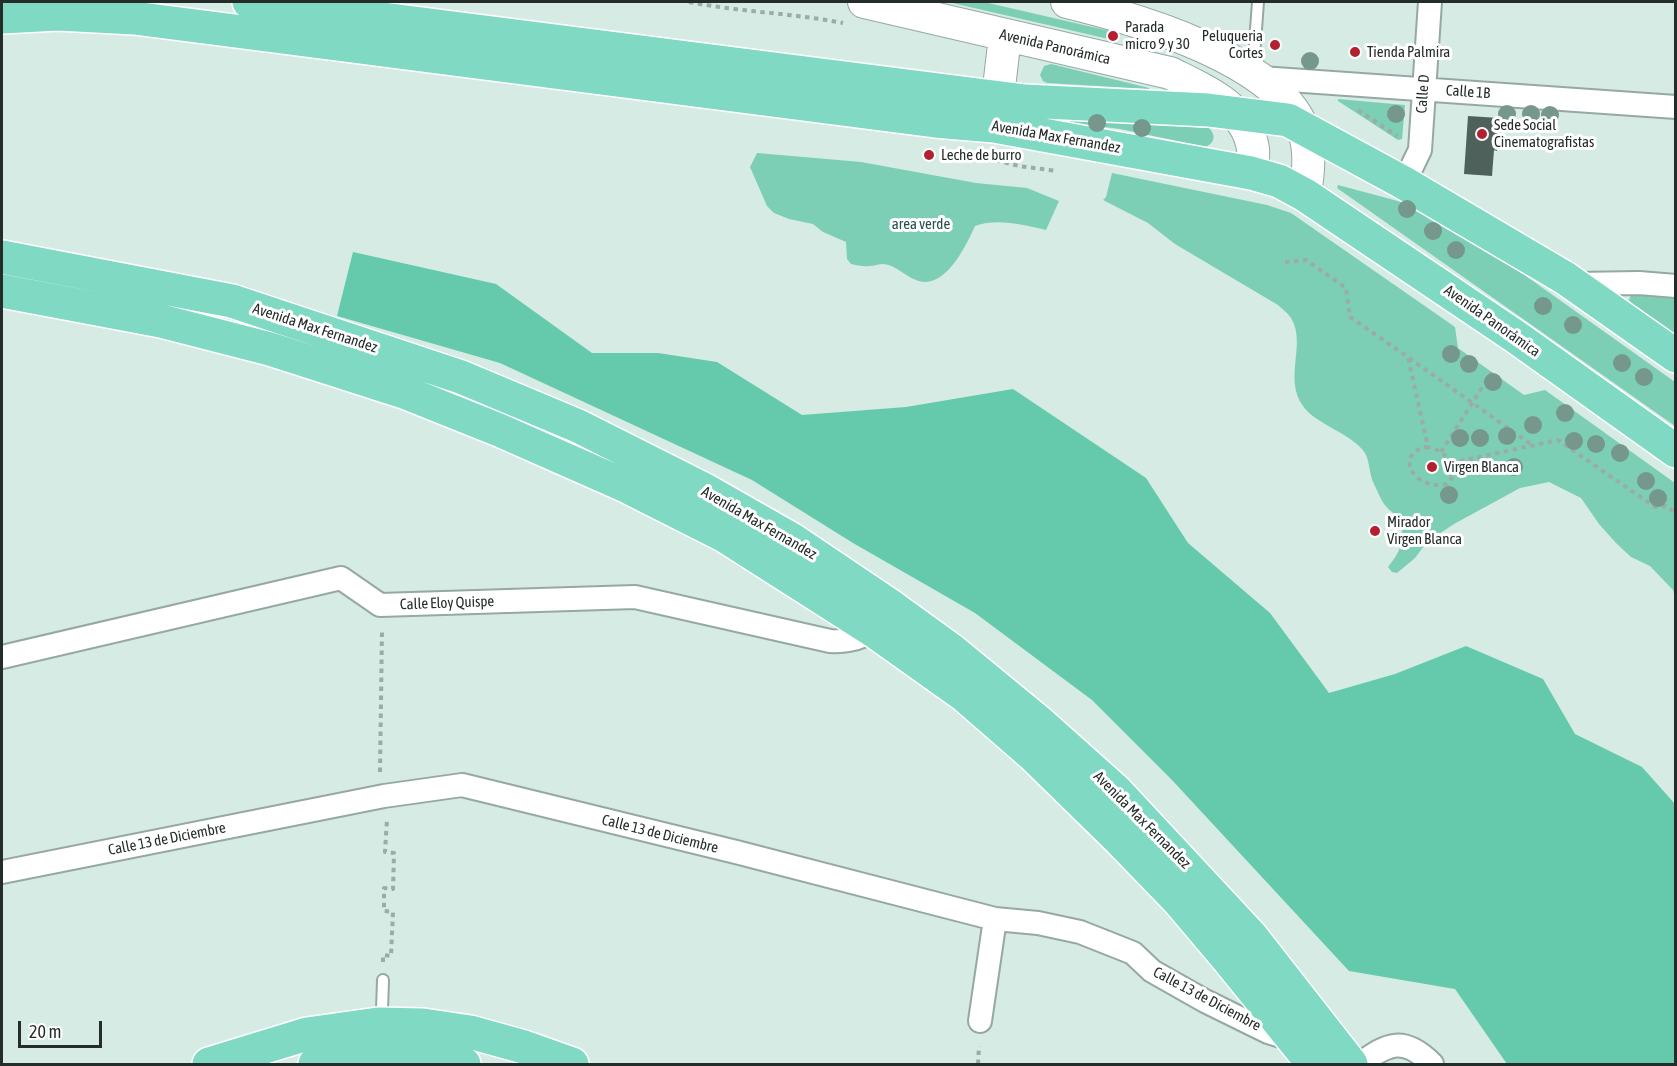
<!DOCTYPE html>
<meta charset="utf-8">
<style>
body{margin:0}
#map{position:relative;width:1677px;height:1066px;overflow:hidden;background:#d5ebe3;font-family:"Asap Condensed",sans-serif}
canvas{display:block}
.frame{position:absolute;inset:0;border:3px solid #252d2a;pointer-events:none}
.scale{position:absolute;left:18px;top:1021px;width:84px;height:27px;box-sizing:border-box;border:3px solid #252d2a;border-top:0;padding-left:8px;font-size:18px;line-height:21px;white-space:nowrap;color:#252d2a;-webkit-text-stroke:4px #fff;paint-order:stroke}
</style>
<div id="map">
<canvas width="1677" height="1066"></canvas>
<div class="frame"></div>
<div class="scale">20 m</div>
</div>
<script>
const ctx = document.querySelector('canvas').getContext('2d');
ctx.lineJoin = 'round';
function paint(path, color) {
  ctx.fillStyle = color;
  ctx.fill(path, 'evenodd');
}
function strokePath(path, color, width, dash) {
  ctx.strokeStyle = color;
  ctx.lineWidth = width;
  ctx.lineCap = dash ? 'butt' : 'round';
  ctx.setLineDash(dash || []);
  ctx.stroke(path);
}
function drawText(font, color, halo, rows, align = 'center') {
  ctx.font = font + ' "Asap Condensed",sans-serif';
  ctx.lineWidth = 6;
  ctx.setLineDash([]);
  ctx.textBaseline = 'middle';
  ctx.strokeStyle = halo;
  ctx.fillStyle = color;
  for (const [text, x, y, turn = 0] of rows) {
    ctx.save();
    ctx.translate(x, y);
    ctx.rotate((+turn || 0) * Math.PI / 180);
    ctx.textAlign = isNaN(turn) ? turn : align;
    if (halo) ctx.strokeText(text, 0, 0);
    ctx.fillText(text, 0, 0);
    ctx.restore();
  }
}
paint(new Path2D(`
 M948 2H984L1114 32 1116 37 1113 40Z
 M1051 64 1149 88V89L1047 83 1043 81 1040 75 1044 66Z
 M1338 99 1405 105 1402 139 1398 140 1338 101Z
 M1040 115 1122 123 1209 128C1216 135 1215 142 1206 147L1120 129 1040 119Z
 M757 153 861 162 976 183 1027 188 1059 201 1046 230C1023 225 997 218 975 226 966 246 944 292 916 280 905 276 896 265 883 264 879 264 874 266 869 266 863 267 857 265 851 264L847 259 846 242 823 232 813 224 789 219 774 213 767 206 750 167Z
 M1112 173 1267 205 1291 213 1455 327 1458 348 1524 395 1545 390 1675 483V599L1673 590 1650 566 1631 557 1616 543 1599 524 1581 498 1549 482 1520 488 1454 524 1427 542 1415 558 1397 573 1392 572 1388 567C1402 550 1409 533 1394 514 1391 511 1387 508 1384 504 1380 498 1377 490 1374 484 1369 474 1370 462 1365 453 1353 434 1315 424 1303 406 1283 378 1307 344 1291 318 1288 313 1282 309 1278 305L1175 244 1148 223 1103 200 1106 197Z
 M1338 185 1409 204 1443 217 1675 382V426L1337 188Z
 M1632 292 1675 293V335L1632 304 1629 300Z`), '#7ccfb5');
paint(new Path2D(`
 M353 252 496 284 592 353H658L717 362 802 415 906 407 1013 389 1146 478 1188 543 1270 613 1329 693 1395 674 1466 646 1543 679 1575 734 1642 767 1675 804V1064H1507L1455 989 1349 971 1172 780 1092 700 975 613 853 543 752 480 500 363 337 316Z`), '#64caab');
paint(new Path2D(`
 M1468 116 1499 118 1497 151 1494 150 1492 176 1464 174Z`), '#4e615a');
const service = new Path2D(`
 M1253 70 1258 2
 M379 1021 382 1010 383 980`);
const minor = new Path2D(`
 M1261 78 1676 107
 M1404 183 1420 150 1430 2
 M1575 284 1639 283 1676 286
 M2 657 341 578 380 605 635 597 830 641C850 642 868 638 880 622
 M2 872 384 796 462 785 736 852 995 919 1038 923 1080 932 1133 953 1152 971 1205 1001 1268 1032 1294 1040
 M980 1021 995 919
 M1360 1064C1388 1043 1404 1036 1432 1064`);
const secondary = new Path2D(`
 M864 2 1170 73C1204 90 1247 107 1253 149 1254 157 1252 166 1251 173
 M1067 2C1133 18 1281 60 1304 132 1311 152 1308 174 1305 195
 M995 122 1005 36`);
const primary = new Path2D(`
 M249 2 1025 101 1208 110 1288 120 1404 183 1565 278 1676 356
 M2 17 58 14 134 18 935 121 994 126 1251 173 1279 181 1305 195 1516 337 1676 451
 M2 257 232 301 461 377 578 426 705 490 791 539 892 607 950 649 1040 723 1116 791 1251 936 1351 1064
 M2 291 161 321 270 349 404 392 499 430 626 486 725 536 874 631 964 695 1033 755 1120 840 1179 901 1228 959 1313 1064
 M209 1064 307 1034 378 1024 423 1025 470 1032 524 1047 572 1064
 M315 1064C365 1053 415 1052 464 1064`);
strokePath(service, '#95a9a2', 14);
strokePath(minor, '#95a9a2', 26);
strokePath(secondary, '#95a9a2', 34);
strokePath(primary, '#fff', 36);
strokePath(new Path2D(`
 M689 2C740 12 792 13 843 23
 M1358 110 1397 136
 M987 158 1019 166 1057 171
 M1285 262 1306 260 1346 288 1350 317 1408 357 1428 447
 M1409 358 1532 445
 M1426 447C1442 449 1452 459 1454 475L1447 484C1416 492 1392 455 1426 447Z
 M1441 452 1492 372
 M1451 463 1558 440 1655 507 1666 506 1676 513
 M380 772 382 630
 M383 962V955L391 956 393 912 384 911V888L393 889 394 853 385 852 387 819
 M978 1064 979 1046`), '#9baca6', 4, [4.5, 4.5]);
strokePath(service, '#fff', 10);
strokePath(minor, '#fff', 22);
strokePath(secondary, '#fff', 32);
strokePath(primary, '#7fd9c3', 33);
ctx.fillStyle = '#75978c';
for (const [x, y] of [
 [1310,61],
 [1396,114],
 [1507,114],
 [1531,114],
 [1550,115],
 [1097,123],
 [1142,128],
 [1407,209],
 [1433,231],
 [1456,250],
 [1543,306],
 [1573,325],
 [1451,354],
 [1622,363],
 [1469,364],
 [1644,377],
 [1493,382],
 [1565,413],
 [1533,425],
 [1507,436],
 [1460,438],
 [1480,438],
 [1574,441],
 [1596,444],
 [1620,453],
 [1514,467],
 [1646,481],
 [1449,495],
 [1658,498]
]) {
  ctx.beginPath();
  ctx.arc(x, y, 9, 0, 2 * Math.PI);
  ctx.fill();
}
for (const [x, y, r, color] of [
 [1113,36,6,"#b22031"],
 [1275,45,6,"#b22031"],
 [1355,52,6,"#b22031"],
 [1482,134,6,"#b22031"],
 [929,155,6,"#b22031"],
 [1432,467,6,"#b22031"],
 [1375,531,6,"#b22031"]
]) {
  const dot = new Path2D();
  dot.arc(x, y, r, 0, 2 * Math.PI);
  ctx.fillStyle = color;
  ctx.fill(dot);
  strokePath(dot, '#fff', 2);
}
drawText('15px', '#252d2a', '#fff', [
 ["Parada",1125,27],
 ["micro 9 y 30",1125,44],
 ["Peluqueria",1263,36,"right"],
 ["Cortes",1263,53,"right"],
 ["Tienda Palmira",1367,52],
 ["Sede Social",1494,125],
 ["Cinematografistas",1494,142],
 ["Leche de burro",941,155],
 ["Virgen Blanca",1444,467],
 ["Mirador",1387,522],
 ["Virgen Blanca",1387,539]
], 'left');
drawText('15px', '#252d2a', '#fff', [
 ["Avenida Panorámica",1055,47,13],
 ["Calle 1B",1468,92,4],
 ["Calle D",1423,94,-86],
 ["Avenida Max Fernandez",1056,137,10],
 ["Avenida Panorámica",1492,321,35],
 ["Avenida Max Fernandez",315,328,18],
 ["Avenida Max Fernandez",759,523,30],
 ["Calle Eloy Quispe",447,603,-2],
 ["Avenida Max Fernandez",1142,820,45],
 ["Calle 13 de Diciembre",660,834,14],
 ["Calle 13 de Diciembre",167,839,-11],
 ["Calle 13 de Diciembre",1207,999,28]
]);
drawText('15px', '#265244', '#fff', [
 ["area verde",921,224]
]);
</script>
